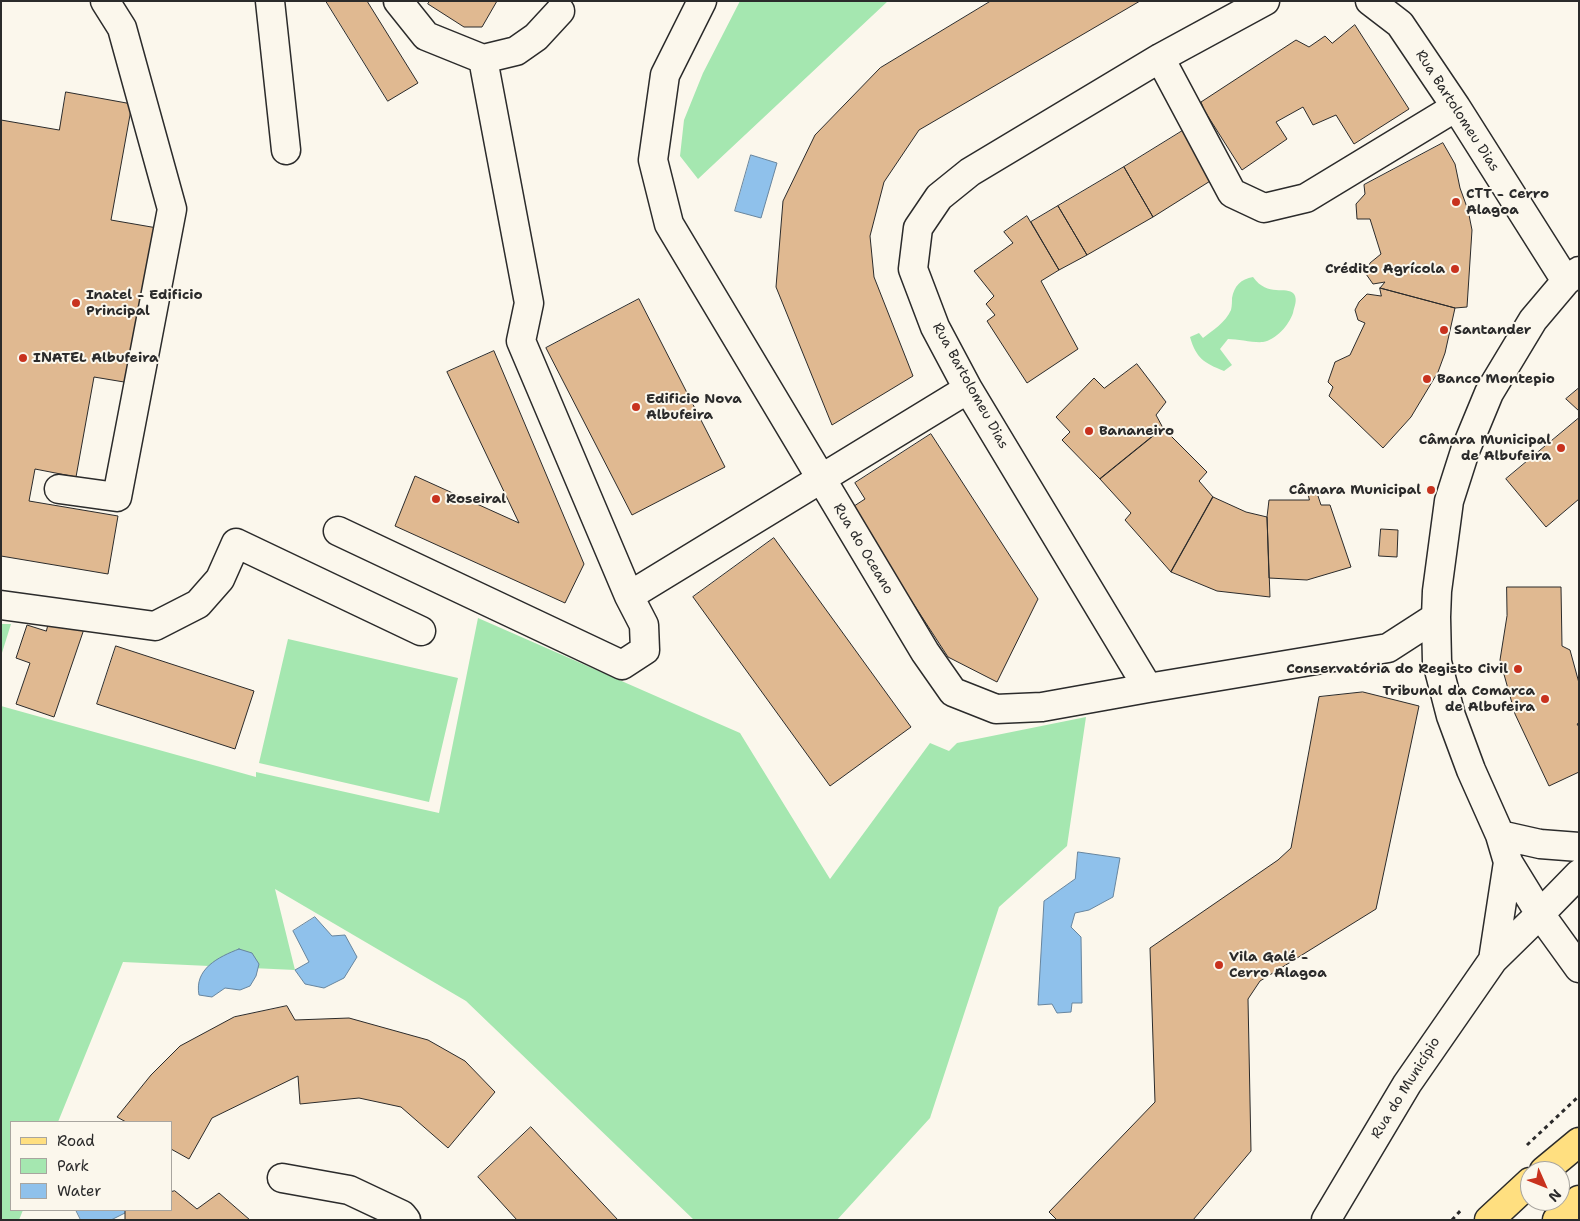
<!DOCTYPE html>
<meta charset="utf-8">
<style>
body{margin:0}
#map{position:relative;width:1580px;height:1221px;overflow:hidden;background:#fbf7ec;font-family:"Shantell Sans",sans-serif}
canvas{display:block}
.frame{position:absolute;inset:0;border:2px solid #2b2b2b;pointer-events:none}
.legend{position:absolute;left:10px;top:1121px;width:162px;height:90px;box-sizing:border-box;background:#fbf7ec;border:1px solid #a8a59f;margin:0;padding:6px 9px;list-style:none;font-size:15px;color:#2b2b2b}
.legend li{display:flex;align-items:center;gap:10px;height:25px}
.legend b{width:25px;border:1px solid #a8a59f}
.north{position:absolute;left:1520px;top:1161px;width:50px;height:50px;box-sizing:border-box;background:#fbf7ec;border:1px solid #a8a59f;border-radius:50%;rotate:134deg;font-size:14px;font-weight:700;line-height:20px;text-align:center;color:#2b2b2b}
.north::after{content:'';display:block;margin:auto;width:18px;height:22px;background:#c8321e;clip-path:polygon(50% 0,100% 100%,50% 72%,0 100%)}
</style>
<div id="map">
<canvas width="1580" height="1221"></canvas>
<div class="frame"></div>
<ul class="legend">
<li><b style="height:6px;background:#ffdf80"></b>Road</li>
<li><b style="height:14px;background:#a5e7b0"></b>Park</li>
<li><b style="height:14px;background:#8fc1eb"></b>Water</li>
</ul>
<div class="north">N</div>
</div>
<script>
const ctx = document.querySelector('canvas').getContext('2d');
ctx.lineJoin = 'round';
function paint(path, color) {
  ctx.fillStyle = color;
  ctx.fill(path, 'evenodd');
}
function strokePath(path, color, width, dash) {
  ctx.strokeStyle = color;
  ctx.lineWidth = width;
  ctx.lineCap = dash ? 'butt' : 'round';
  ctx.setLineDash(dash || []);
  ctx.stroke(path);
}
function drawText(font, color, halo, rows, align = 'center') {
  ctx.font = font + ' "Shantell Sans",sans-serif';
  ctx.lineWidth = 4;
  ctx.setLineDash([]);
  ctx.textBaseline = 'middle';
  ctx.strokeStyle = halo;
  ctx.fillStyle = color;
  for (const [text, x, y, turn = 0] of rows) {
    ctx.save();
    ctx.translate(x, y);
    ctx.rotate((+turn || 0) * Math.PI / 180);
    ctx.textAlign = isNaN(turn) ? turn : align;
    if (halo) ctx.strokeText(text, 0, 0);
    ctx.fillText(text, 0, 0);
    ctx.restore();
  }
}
paint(new Path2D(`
 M740 1H888L698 179 680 156 684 120 703 73Z
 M1253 277C1268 298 1286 285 1294 294 1298 300 1294 307 1293 313 1289 325 1276 340 1263 342 1254 343 1238 339 1228 339L1220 349 1232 365 1224 371C1204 363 1196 358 1190 337L1199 333 1203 338C1212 331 1226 322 1231 310 1232 306 1232 301 1232 298 1234 286 1241 279 1253 277Z
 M478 618 740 733 830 879 930 743 949 751 957 743 1086 717 1067 846 999 907 930 1118 837 1220H694L466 1001 275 889 295 970 123 962 58 1122H11V1210H23L19 1220H1V706L256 777V779V772L439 813Z
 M1 624H11L1 656Z
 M288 639 458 678 429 802 259 763Z`), '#a5e7b0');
const water = new Path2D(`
 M751 155 777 163 761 218 735 211Z
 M1078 852 1120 858 1113 897 1089 910 1075 913 1071 927 1081 937 1082 1003H1072L1071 1012 1057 1013 1052 1004 1038 1005 1044 901 1075 879Z
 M315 917 332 936 345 935 357 957 344 978 324 988 305 984 295 970 309 962 293 931Z
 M239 949 252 953 259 964 256 976 250 986 240 990 225 988 212 997 199 995C194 969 218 957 239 949Z
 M76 1210H128L129 1211 111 1220H81Z`);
paint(water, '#8fc1eb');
strokePath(water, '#67859e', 1);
const building = new Path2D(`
 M326 1H367L418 83 388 101Z
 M430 1H497L482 27H464L428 4Z
 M991 1H1140L919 130 884 182 870 236 874 277 913 376 832 425 776 287 783 201 815 135 880 68Z
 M1355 25 1409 109 1354 144 1336 115 1313 125 1303 107 1276 122 1287 139 1242 170 1204 110 1201 102 1296 40 1309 47 1325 36 1332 43Z
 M66 92 132 104 111 220 163 229 136 384 94 377 76 477 35 469 29 501 118 516 108 574 1 556V120L59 130Z
 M1184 130 1215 178 1153 217 1124 167Z
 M1443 143 1455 164 1460 188 1468 210 1472 230 1467 307 1455 308 1380 288 1385 282 1373 284 1366 274 1370 263 1381 254 1370 219H1357L1356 204 1365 194 1364 185Z
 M1124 167 1153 217 1087 255 1058 206Z
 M1058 206 1087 255 1059 270 1031 222Z
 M1027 216 1059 270 1041 281 1078 349 1027 383 987 321 995 315 986 304 994 296 974 271 1013 243 1004 232Z
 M1380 288 1455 308 1445 353 1438 372 1411 417 1383 448 1329 396 1333 387 1328 382 1335 362 1350 355 1365 323 1358 320 1355 310 1359 302 1367 294 1381 296Z
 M639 299 725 467 632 515 546 348Z
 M494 351 584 564 565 603 395 526 415 476 519 523 447 372Z
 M1137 364 1166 402 1156 415 1163 428 1100 479 1062 440 1070 432 1056 417 1094 378 1104 388Z
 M1579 388V411L1566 399Z
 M1579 418V499L1546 527 1506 479Z
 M1163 428 1207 472 1199 481 1213 497 1171 572 1125 520 1131 513 1100 479Z
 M931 434 1038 599 997 682 948 657 851 508 865 499 855 483Z
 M1308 492 1317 493 1321 505H1330L1351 567 1307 580 1269 578 1267 517 1269 500H1309Z
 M1213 497 1246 512 1267 517 1270 597 1217 591 1171 572Z
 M1381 529 1398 530 1397 557 1379 556Z
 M774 538 911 727 830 786 693 597Z
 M1507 587H1561L1562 646 1570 650 1579 683V723L1577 724 1579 727V772L1549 786 1515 714 1500 660 1507 616Z
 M50 618 84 629 54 717 16 704 30 663 16 658 27 625 46 631Z
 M116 646 254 691 235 749 97 704Z
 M1363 692 1419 706 1376 909 1260 981 1248 999 1251 1151 1193 1220H1057L1049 1212 1155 1102 1150 948 1278 860 1291 848 1319 697Z
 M287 1006 295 1020 349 1018 428 1040 465 1061 495 1092 448 1148 401 1107 359 1098 300 1104 298 1076 212 1118 189 1159 171 1149V1122H126L117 1117 151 1075 180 1046 234 1017Z
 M531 1127 618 1220H517L478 1177Z
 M175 1191 197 1209 219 1193 250 1220H125V1210H171V1192Z`);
paint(building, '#e0b991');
strokePath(building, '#2b2b2b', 1);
const minor = new Path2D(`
 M270 1 286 150
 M702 1 665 75 653 160 669 224 925 652 953 692 996 709 1042 707 1148 688 1388 648 1436 617
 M1370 1 1400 24 1456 107 1566 281
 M1160 58 1232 193 1264 208 1306 198 1456 107
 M483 59 516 51 536 37 560 11
 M1579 271 1566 281 1533 320 1489 393 1465 451 1449 501 1437 591 1436 617 1437 662 1451 716 1471 770 1500 835 1508 862 1540 914 1579 968
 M59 489 117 497 172 209 122 28 105 1
 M338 531 622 665 645 650 644 625 629 596 521 341 529 303 483 59 426 36 398 1
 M629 596 968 389
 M1 605 155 626 198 604 220 579 236 543 421 631
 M1148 688 968 389 935 327 913 269 918 228 939 197 970 172 1160 58 1265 1
 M1500 835 1540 844 1579 847
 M1493 960 1508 862
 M282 1178 349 1190 402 1215 406 1220
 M1326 1220 1407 1084 1493 960 1540 914 1579 874`);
const major = new Path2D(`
 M1544 1171 1579 1142
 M1489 1220 1530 1182
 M1557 1220 1579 1200`);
strokePath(minor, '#2b2b2b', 31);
strokePath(major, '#2b2b2b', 31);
strokePath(new Path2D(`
 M1527 1145 1579 1096
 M1452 1220 1462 1209`), '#2b2b2b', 3, [4, 4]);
strokePath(minor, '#fbf7ec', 28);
strokePath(major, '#ffdf80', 28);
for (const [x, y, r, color] of [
 [1456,202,5,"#c8321e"],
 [1455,269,5,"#c8321e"],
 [76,303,5,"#c8321e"],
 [1444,330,5,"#c8321e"],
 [23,358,5,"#c8321e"],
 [1427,379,5,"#c8321e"],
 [636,407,5,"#c8321e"],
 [1089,431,5,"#c8321e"],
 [1561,448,5,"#c8321e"],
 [1431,490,5,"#c8321e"],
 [436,499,5,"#c8321e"],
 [1518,669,5,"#c8321e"],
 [1545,699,5,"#c8321e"],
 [1219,965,5,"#c8321e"]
]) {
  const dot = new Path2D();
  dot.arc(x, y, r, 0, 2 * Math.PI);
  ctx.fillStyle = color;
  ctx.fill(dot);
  strokePath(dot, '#fbf7ec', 2);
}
drawText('14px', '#2b2b2b', '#fbf7ec', [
 ["Rua Bartolomeu Dias",1457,111,57],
 ["Rua Bartolomeu Dias",970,386,61],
 ["Rua do Oceano",863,549,59],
 ["Rua do Município",1406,1088,-58]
]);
drawText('bold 14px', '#2b2b2b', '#fbf7ec', [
 ["CTT - Cerro",1466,194],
 ["Alagoa",1466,210],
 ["Crédito Agrícola",1445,269,"right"],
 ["Inatel - Edificio",86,295],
 ["Principal",86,311],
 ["Santander",1454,330],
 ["INATEL Albufeira",33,358],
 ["Banco Montepio",1437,379],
 ["Edificio Nova",646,399],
 ["Albufeira",646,415],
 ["Bananeiro",1099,431],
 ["Câmara Municipal",1551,440,"right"],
 ["de Albufeira",1551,456,"right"],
 ["Câmara Municipal",1421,490,"right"],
 ["Roseiral",446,499],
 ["Conservatória do Registo Civil",1508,669,"right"],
 ["Tribunal da Comarca",1535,691,"right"],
 ["de Albufeira",1535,707,"right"],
 ["Vila Galé -",1229,957],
 ["Cerro Alagoa",1229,973]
], 'left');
</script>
